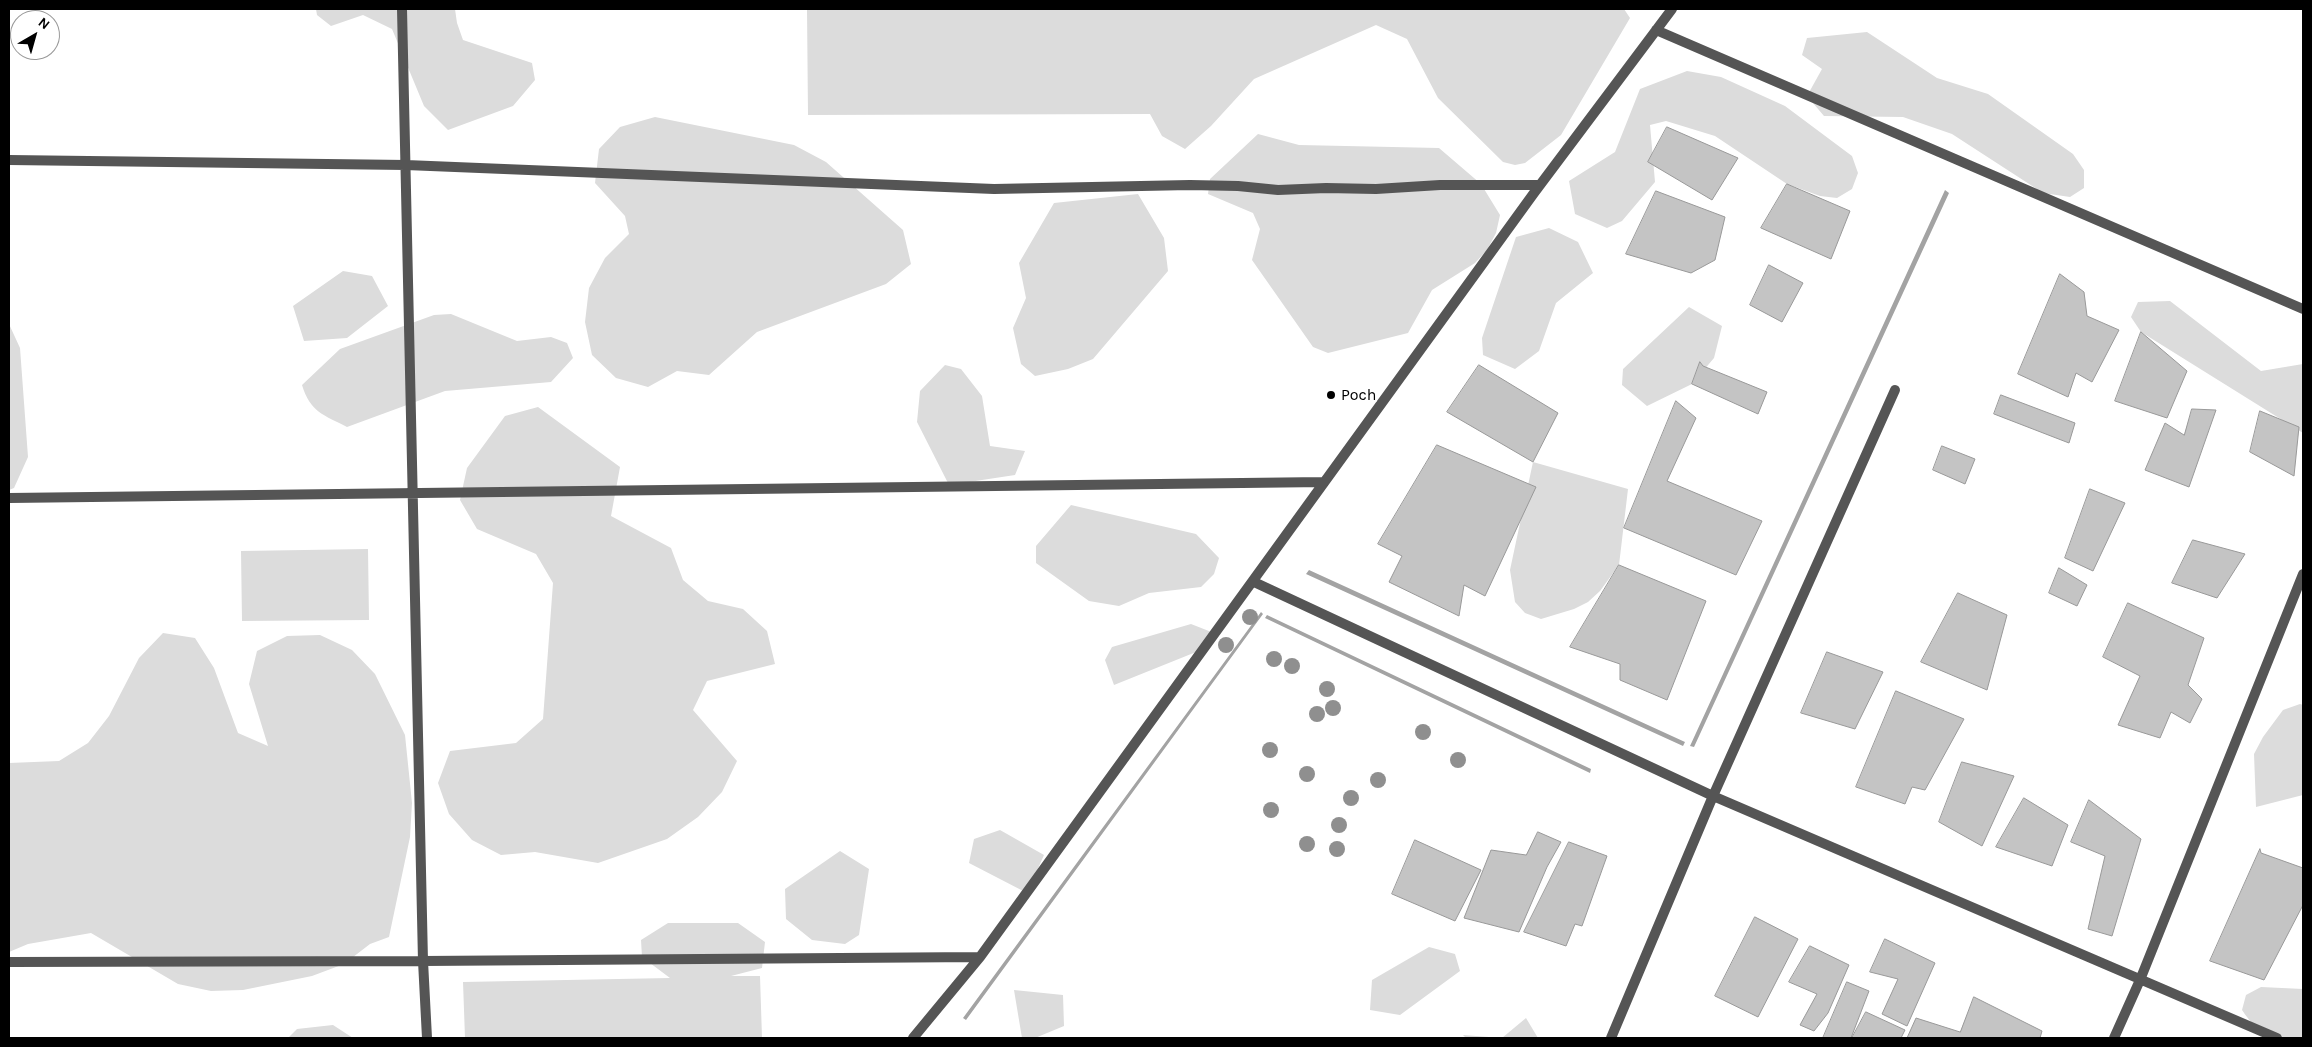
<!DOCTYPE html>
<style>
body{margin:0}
#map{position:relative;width:2312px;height:1047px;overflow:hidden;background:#fff;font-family:Karla,sans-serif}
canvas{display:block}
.frame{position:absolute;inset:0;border:10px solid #000;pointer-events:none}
.north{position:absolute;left:10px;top:10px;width:50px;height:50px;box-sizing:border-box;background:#fff;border:1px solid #999;border-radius:50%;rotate:38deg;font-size:14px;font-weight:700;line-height:20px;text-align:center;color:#000}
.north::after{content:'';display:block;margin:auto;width:18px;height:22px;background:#000;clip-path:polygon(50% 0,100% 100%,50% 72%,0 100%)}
</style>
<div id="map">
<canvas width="2312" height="1047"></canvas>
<div class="frame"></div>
<div class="north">N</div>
</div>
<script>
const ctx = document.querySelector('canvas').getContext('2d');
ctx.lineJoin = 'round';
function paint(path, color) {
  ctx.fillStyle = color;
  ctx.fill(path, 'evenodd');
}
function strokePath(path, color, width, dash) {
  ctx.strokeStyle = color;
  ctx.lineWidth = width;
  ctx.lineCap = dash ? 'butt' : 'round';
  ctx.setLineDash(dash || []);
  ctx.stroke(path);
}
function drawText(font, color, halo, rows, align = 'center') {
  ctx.font = font + ' Karla,sans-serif';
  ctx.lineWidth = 4;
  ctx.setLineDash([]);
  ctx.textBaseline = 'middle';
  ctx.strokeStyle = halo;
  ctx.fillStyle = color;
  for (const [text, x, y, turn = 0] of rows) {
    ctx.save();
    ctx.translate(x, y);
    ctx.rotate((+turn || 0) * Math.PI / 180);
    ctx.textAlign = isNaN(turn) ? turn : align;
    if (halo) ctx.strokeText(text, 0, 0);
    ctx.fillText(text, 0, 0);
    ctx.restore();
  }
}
paint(new Path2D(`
 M316 9H455L457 23 463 40 532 63 535 80 513 106 448 130 424 106 392 29 363 15 331 26 317 15Z
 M807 9H1624L1630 18 1561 135 1525 163 1515 165 1503 162 1438 98 1407 39 1376 25 1254 79 1211 126 1185 149 1162 136 1150 114 808 115Z
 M1867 32 1937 78 1988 94 2073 154 2084 170V188L2070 197 2043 193 1952 134 1903 117 1824 116 1807 96 1822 69 1802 55 1807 38Z
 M1687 71 1721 77 1785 106 1852 156 1858 173 1852 189 1837 198 1820 196 1787 184 1715 136 1666 121 1650 125 1655 182 1622 221 1607 228 1575 214 1569 181 1615 152 1640 89Z
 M655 117 794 145 826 162 903 230 911 264 886 284 757 332 709 375 677 371 648 387 616 378 592 355 585 322 589 288 605 258 629 234 625 216 595 183 599 149 620 127Z
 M1258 134 1299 145 1439 148 1481 184 1500 215 1496 233 1487 250 1475 263 1432 290 1408 333 1328 353 1313 347 1252 260 1260 229 1253 213 1208 194 1210 179Z
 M1138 194 1164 238 1168 271 1093 359 1068 369 1035 376 1021 364 1013 328 1026 298 1019 263 1054 203Z
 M1549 228 1578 242 1593 273 1556 303 1539 351 1515 369 1483 355 1482 338 1516 237Z
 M343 271 372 276 388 306 347 338 304 341 293 306Z
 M2170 301 2261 371 2303 364V433L2141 332 2131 317 2138 302Z
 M1689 307 1722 326 1714 358 1692 384 1647 406 1622 385 1623 369Z
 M451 314 517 341 551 337 567 343 573 358 551 382 445 391 347 427C324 415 310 412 302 385L340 349 434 315Z
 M9 324 20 348 28 457 14 488 9 490Z
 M945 365 961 369 982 396 990 446 1025 451 1015 475 949 485 917 422 920 391Z
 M538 407 620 467 611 516 671 548 683 580 708 601 743 609 767 631 775 664 707 681 693 710 737 761 722 792 698 817 667 839 598 863 535 852 501 855 472 840 449 814 438 783 450 751 516 743 543 719 553 583 536 554 477 529 460 500 467 468 505 416Z
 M1533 462 1628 489 1619 565 1600 591 1588 602 1574 609 1541 619 1525 613 1515 602 1510 570Z
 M1071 505 1196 534 1219 558 1214 574 1201 587 1149 593 1119 606 1089 601 1036 563V546Z
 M368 549 369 620 242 621 241 551Z
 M1191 624 1214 633 1206 648 1114 685 1105 660 1112 647Z
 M163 633 195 638 214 668 238 733 268 746 249 684 257 651 287 636 320 635 352 650 375 674 405 735 412 803 410 837 389 937 370 944 344 964 312 976 243 990 211 991 178 984 91 933 28 944 9 952V763L59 761 88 743 109 716 139 658Z
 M2300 704 2303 705V795L2256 807 2254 754 2263 737 2283 710Z
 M1000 830 1044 855 1027 893 969 863 974 839Z
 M840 851 869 869 859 935 845 944 812 940 786 919 785 889Z
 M668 923H738L765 942 762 968 731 976H760L762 1038H465L463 982 670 978 642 957 641 940Z
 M1429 947 1455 954 1460 971 1400 1015 1370 1010 1372 980Z
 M2261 987 2303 989V1038C2271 1038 2261 1038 2242 1010L2246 995Z
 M1014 990 1063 995 1064 1026 1035 1038H1022Z
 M1526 1018 1538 1038H1466L1463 1035 1502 1038Z
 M333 1025 353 1038H288L297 1029Z`), '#dcdcdc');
paint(new Path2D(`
 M1945 190 1949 193 1694 747 1690 746Z
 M1309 570 1685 742 1683 746 1306 574Z
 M1261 612 1263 614 966 1020 963 1018Z
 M1267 615 1591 769 1590 773 1265 618Z`), '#a3a3a3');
const building = new Path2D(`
 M1667 127 1738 158 1712 200 1648 162Z
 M1787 184 1850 211 1831 259 1761 228Z
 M1656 191 1725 217 1715 260 1691 273 1626 254Z
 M1769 265 1803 283 1782 322 1750 305Z
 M2060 274 2084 292 2087 316 2119 330 2092 382 2076 373 2068 397 2018 374Z
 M2141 332 2187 371 2167 418 2115 401Z
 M1700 362 1703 366 1767 392 1758 414 1692 384Z
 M1479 365 1558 413 1533 462 1447 412Z
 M2001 395 2075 423 2069 443 1994 414Z
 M1676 401 1696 418 1667 481 1762 521 1736 575 1624 528Z
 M2192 409 2216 410 2189 487 2145 470 2165 423 2184 435Z
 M2260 411 2299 427 2294 476 2250 452Z
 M1437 445 1536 487 1485 596 1464 585 1459 616 1389 582 1402 556 1378 544Z
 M1942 446 1975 459 1965 484 1933 470Z
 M2090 489 2125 503 2093 571 2065 558Z
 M2193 540 2245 554 2217 598 2172 583Z
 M1619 565 1706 601 1667 700 1620 680V664L1570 647Z
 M2059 568 2087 585 2077 606 2049 593Z
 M1958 593 2007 615 1987 690 1921 662Z
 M2128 603 2204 638 2188 685 2202 699 2190 723 2171 712 2160 738 2118 725 2140 676 2103 657Z
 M1827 652 1883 672 1855 729 1801 713Z
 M1896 691 1964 719 1925 790 1912 787 1905 804 1856 787Z
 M1962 762 2014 776 1982 846 1939 822Z
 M2024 798 2068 825 2052 866 1996 847Z
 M2089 800 2141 839 2112 936 2088 929 2105 856 2071 842Z
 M1538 832 1561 842 1547 867 1519 932 1464 918 1491 850 1526 855Z
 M1415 840 1481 870 1455 921 1392 894Z
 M1569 842 1607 856 1582 926 1575 924 1566 946 1524 932Z
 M2260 849 2261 853 2303 868V905L2264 980 2210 961Z
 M1755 917 1798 939 1758 1017 1715 996Z
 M1885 939 1935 963 1907 1026 1882 1014 1898 979 1870 972Z
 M1810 946 1849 965 1828 1013 1814 1031 1800 1025 1817 994 1789 982Z
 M1847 982 1869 991 1851 1038H1823Z
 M1974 997 2042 1031 2040 1038H1907L1916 1018 1960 1032Z
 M1866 1012 1905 1030 1901 1038H1852Z`);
paint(building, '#c4c4c4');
strokePath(building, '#999', 1);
strokePath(new Path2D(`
 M402 9 423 961 427 1038
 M1656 30 2303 309
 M9 160 406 165 994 189 1190 185 1238 186 1278 190 1326 188 1376 189 1440 185H1540
 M9 498 1324 482
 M1254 582 1713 796 2277 1038
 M9 962 423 961 980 957
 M913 1038 980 957 1534 193 1672 9
 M1611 1038 1713 796 1895 390
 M2114 1038 2140 980 2303 574`), '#555', 10);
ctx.fillStyle = '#8f8f8f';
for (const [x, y] of [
 [1250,617],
 [1226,645],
 [1274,659],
 [1292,666],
 [1327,689],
 [1333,708],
 [1317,714],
 [1423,732],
 [1270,750],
 [1458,760],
 [1307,774],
 [1378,780],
 [1351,798],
 [1271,810],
 [1339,825],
 [1307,844],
 [1337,849]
]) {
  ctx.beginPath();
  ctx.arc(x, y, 8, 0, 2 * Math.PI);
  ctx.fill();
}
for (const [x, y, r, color] of [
 [1331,395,5,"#000"]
]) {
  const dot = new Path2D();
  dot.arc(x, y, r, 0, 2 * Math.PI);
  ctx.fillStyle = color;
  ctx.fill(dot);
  strokePath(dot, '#fff', 2);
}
drawText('16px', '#000', '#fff', [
 ["Poch",1341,395]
], 'left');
</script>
